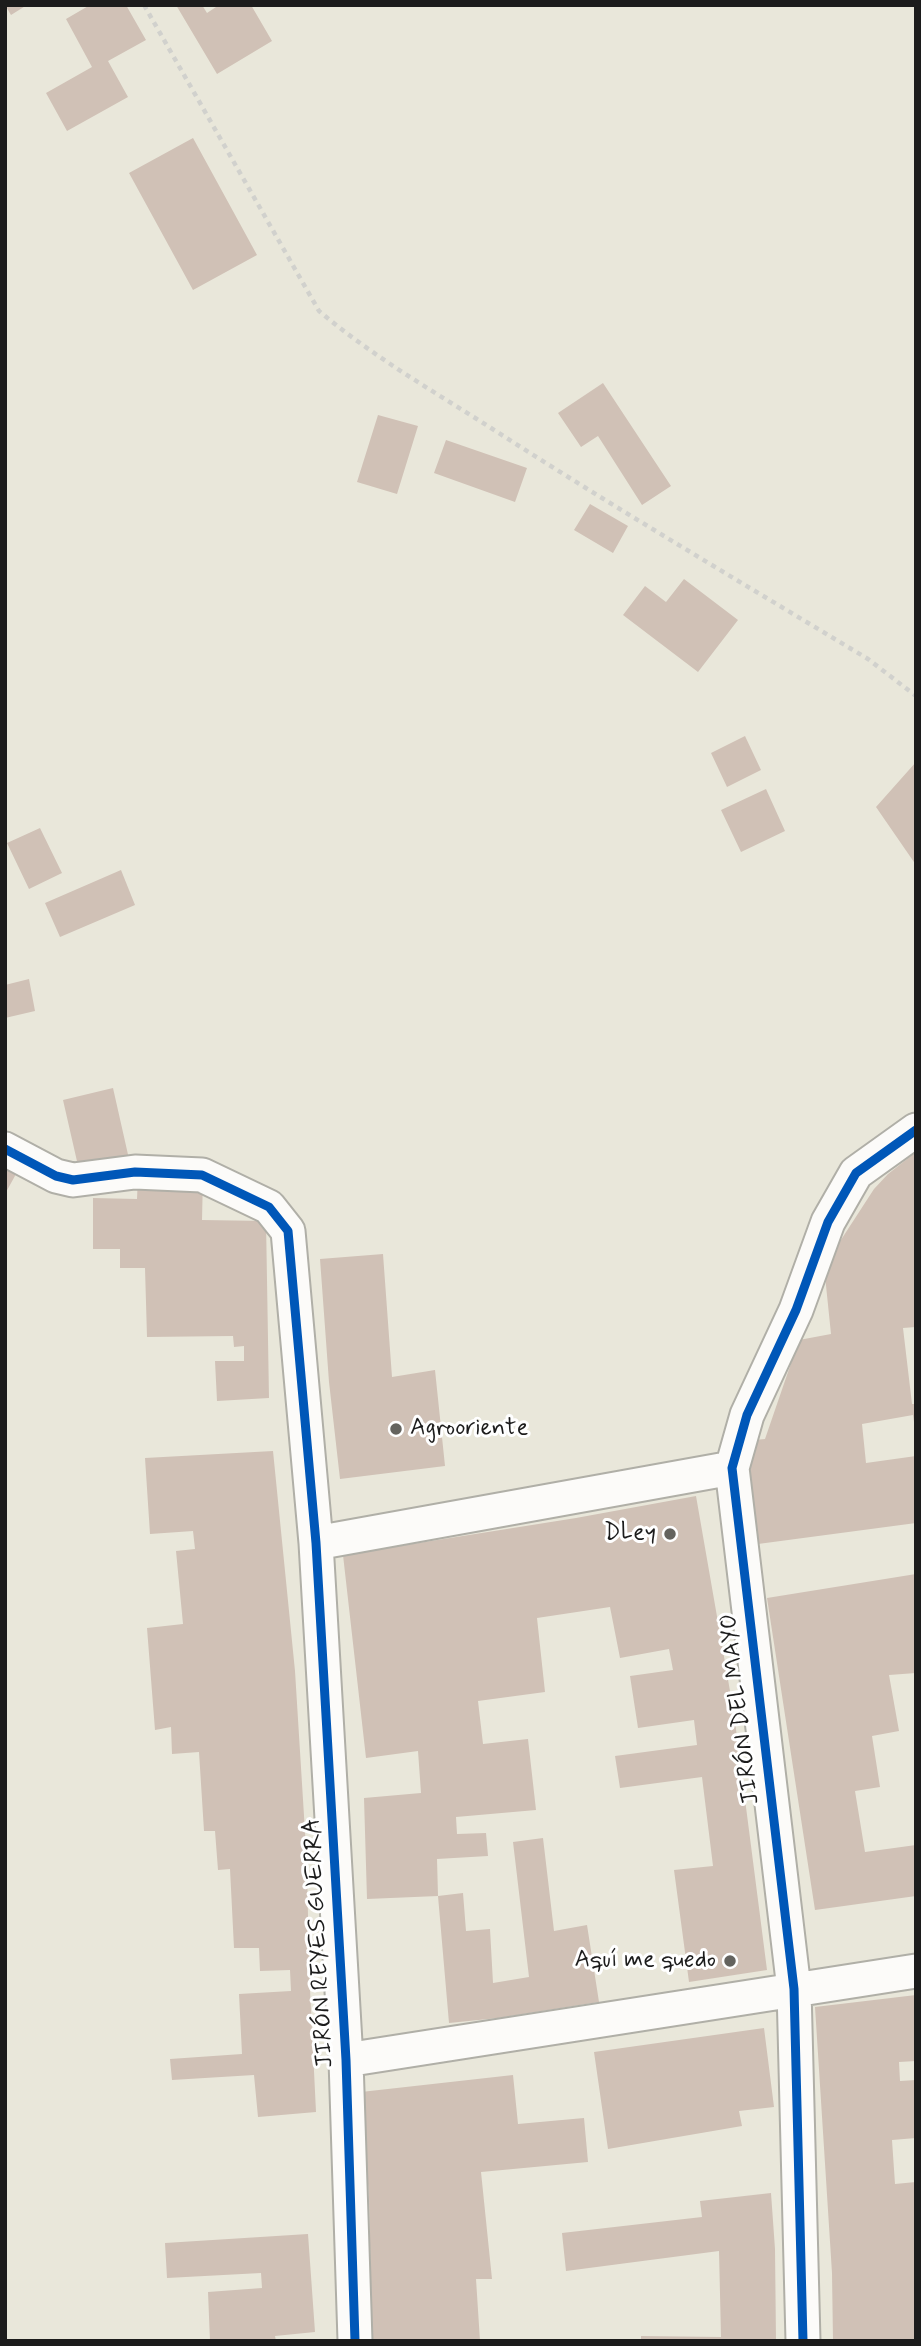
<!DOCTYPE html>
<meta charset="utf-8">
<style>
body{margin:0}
#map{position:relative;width:921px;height:2346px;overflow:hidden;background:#e9e7da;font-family:Mynerve,sans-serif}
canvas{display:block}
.frame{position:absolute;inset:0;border:7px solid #1c1c1c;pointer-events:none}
</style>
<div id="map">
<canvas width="921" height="2346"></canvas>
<div class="frame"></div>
</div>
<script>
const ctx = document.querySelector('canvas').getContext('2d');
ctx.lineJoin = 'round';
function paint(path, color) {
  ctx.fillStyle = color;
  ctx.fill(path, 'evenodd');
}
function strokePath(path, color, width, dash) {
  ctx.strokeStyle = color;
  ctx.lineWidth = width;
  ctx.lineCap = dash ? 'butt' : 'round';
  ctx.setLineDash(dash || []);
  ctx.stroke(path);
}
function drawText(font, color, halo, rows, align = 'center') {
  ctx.font = font + ' Mynerve,sans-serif';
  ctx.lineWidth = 6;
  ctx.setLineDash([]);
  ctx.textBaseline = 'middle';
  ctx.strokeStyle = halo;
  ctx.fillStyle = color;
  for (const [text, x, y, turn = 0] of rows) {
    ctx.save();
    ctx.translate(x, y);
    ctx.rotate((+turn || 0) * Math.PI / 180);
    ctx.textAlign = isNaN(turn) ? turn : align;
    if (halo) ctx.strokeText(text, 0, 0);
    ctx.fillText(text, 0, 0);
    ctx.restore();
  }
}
paint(new Path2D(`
 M5 5H27L11 15Z
 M90 5H126L146 40 108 61 128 97 67 131 46 93 92 67 66 19Z
 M176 5H202L207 13 219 5H251L272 41 217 74Z
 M193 138 257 255 193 290 129 173Z
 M603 383 671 486 642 505 598 436 581 447 558 413Z
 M378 415 418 426 397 494 357 482Z
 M446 440 527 468 515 502 434 473Z
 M590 504 628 526 613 553 574 530Z
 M684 579 738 620 698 672 623 615 645 586 666 602Z
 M745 736 761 770 727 787 711 753Z
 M916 762V865L876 807Z
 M766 789 785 831 741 852 721 810Z
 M40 828 62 873 29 889 7 843Z
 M121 870 135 905 60 937 45 903Z
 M29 979 35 1011 5 1018V985Z
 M113 1088 129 1159 79 1170 63 1100Z
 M916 1152V1327L903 1328 912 1404H916V1422H914L913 1415 862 1424 866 1463 916 1456V1523L758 1544 745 1441 765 1439 799 1340 831 1334 824 1266 874 1189 888 1174Z
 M5 1157 21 1165 5 1194Z
 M138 1176H203L202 1220 266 1221 269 1398 217 1401 215 1361H244V1346L234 1347 233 1336 147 1337 145 1268H120V1249H93V1198L137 1199Z
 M383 1254 392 1377 435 1370 445 1466 340 1479 329 1382 320 1259Z
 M273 1451 295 1671 307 1864 309 1969 316 2112 258 2117 254 2075 172 2080 170 2059 242 2054 239 1994 291 1991 290 1970 260 1971 259 1948H234L230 1869 218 1870 215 1831H204L199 1752 172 1754 171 1727 155 1730 147 1628 183 1624 176 1551 195 1549 193 1531 150 1534 145 1458Z
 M696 1496 734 1714 767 1970 689 1982 674 1870 713 1866 702 1777 620 1788 615 1756 697 1745 694 1720 638 1728 630 1676 673 1670 669 1649 620 1658 610 1607 537 1618 545 1692 478 1701 483 1744 528 1739 536 1810 456 1817 457 1834 486 1833 488 1856 437 1859 438 1896 367 1899 364 1798 421 1793 418 1751 366 1758 343 1555 576 1518Z
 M916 1574V1673L889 1675 899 1731 872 1736 880 1787 855 1791 865 1852 916 1845V1896L815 1910 767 1598Z
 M543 1838 554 1931 587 1925 599 2002 498 2018 449 2023 438 1896 463 1893 466 1931 490 1929 493 1983 529 1977 513 1842Z
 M916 1995V2061L899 2062 900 2081 916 2080V2138L892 2140 895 2184 916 2182V2341H833L832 2273 815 2007Z
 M764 2028 774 2107 739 2111 742 2126 608 2149 594 2052Z
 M513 2075 518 2124 584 2118 588 2162 481 2172 492 2279H476L480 2341H372L369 2197 361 2092Z
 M771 2193 775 2249 776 2341H641V2336L721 2337 719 2251 566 2271 562 2233 702 2217 700 2201Z
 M308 2234 315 2332 275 2336 276 2341H210L208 2292 262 2288 261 2273 167 2278 165 2243Z`), '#d0c1b6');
const street = new Path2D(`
 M5 1149 56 1176 73 1180 135 1172 202 1175 269 1207 288 1231 316 1543 346 2060 355 2341
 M316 1543 732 1468
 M346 2060 916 1971
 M803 2341 794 1989 732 1468 747 1415 796 1310 828 1222 856 1173 916 1130`);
strokePath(street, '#b0afa7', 37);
strokePath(new Path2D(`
 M144 5 319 311C372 356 433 391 491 428 615 508 742 583 868 659L916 696`), '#d1d1cd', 4.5, [5, 5]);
strokePath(street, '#fcfbf9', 33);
strokePath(new Path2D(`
 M5 1149 56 1176 73 1180 135 1172 202 1175 269 1207 288 1231 316 1543 346 2060 355 2341
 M803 2341 794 1989 732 1468 747 1415 796 1310 828 1222 856 1173 916 1130`), '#0057b8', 9);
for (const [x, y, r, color] of [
 [396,1429,7,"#64635e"],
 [670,1534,7,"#64635e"],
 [730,1961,7,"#64635e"]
]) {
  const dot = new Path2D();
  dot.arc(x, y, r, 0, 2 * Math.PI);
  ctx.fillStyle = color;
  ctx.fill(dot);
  strokePath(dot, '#fff', 2.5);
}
drawText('24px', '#1c1c1c', '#fff', [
 ["Agrooriente",410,1429,"left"],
 ["DLey",656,1534],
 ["Aquí me quedo",716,1961]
], 'right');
drawText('24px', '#1c1c1c', '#fff', [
 ["JIRÓN DEL MAYO",741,1709,-97],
 ["JIRÓN REYES GUERRA",320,1943,-93]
]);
</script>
